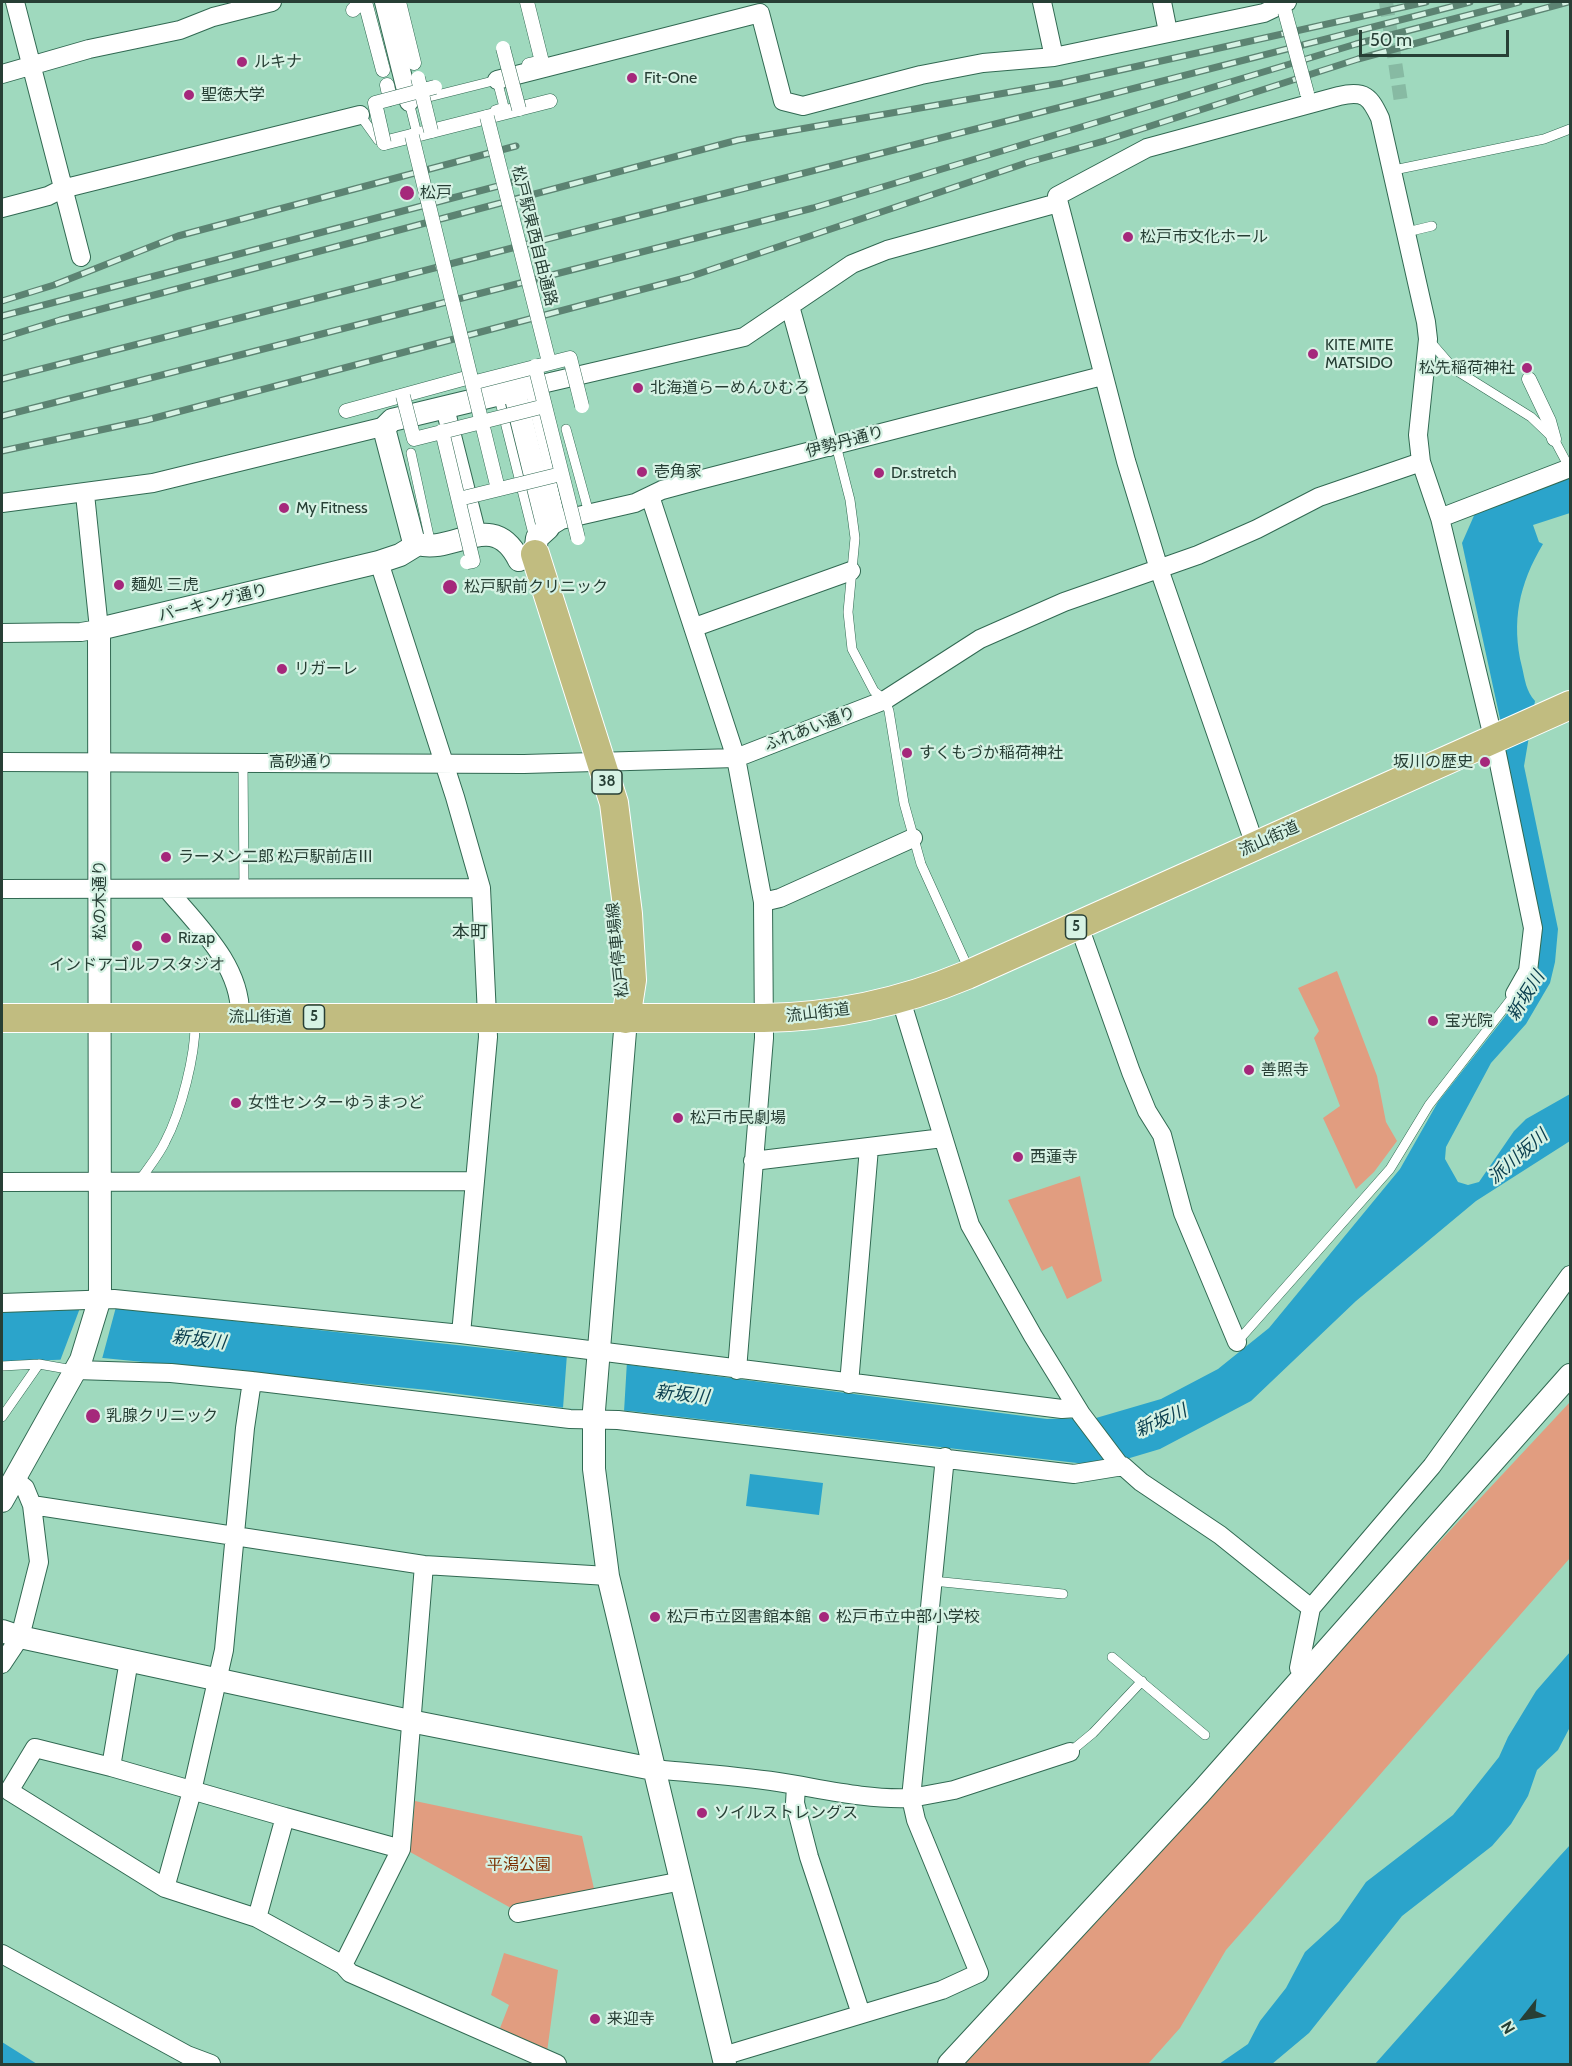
<!DOCTYPE html>
<meta charset="utf-8">
<style>
body{margin:0}
#map{position:relative;width:1572px;height:2066px;overflow:hidden;background:#9fd9be;font-family:Cabin,sans-serif}
canvas{display:block}
.frame{position:absolute;inset:0;border:3px solid #273f35;pointer-events:none}
.north{position:absolute;left:1494px;top:1988px;width:60px;height:60px;-webkit-text-stroke:4px #d6f2e4;paint-order:stroke;rotate:239deg;font-size:16px;font-weight:700;line-height:24px;text-align:center;color:#273f35}
.north::after{content:'';display:block;margin:auto;width:21px;height:27px;background:#273f35;clip-path:polygon(50% 0,100% 100%,50% 72%,0 100%)}
.scale{position:absolute;left:1359px;top:30px;width:150px;height:27px;box-sizing:border-box;border:3px solid #273f35;border-top:0;padding-left:8px;font-size:18px;line-height:21px;white-space:nowrap;color:#273f35;-webkit-text-stroke:4px #d6f2e4;paint-order:stroke}
</style>
<div id="map">
<canvas width="1572" height="2066"></canvas>
<div class="frame"></div>
<div class="north">N</div>
<div class="scale">50 m</div>
</div>
<script>
const ctx = document.querySelector('canvas').getContext('2d');
ctx.lineJoin = 'round';
function paint(path, color) {
  ctx.fillStyle = color;
  ctx.fill(path, 'evenodd');
}
function strokePath(path, color, width, dash) {
  ctx.strokeStyle = color;
  ctx.lineWidth = width;
  ctx.lineCap = dash ? 'butt' : 'round';
  ctx.setLineDash(dash || []);
  ctx.stroke(path);
}
function drawText(font, color, halo, rows, align = 'center') {
  ctx.font = font + ' Cabin,"Noto Sans JP",sans-serif';
  ctx.lineWidth = 4.5;
  ctx.setLineDash([]);
  ctx.textBaseline = 'middle';
  ctx.strokeStyle = halo;
  ctx.fillStyle = color;
  for (const [text, x, y, turn = 0] of rows) {
    ctx.save();
    ctx.translate(x, y);
    ctx.rotate((+turn || 0) * Math.PI / 180);
    ctx.textAlign = isNaN(turn) ? turn : align;
    if (halo) ctx.strokeText(text, 0, 0);
    ctx.fillText(text, 0, 0);
    ctx.restore();
  }
}
paint(new Path2D(`
 M1337 971 1377 1076 1386 1122 1397 1141 1374 1172 1356 1189 1323 1118 1340 1106 1314 1038 1319 1031 1298 988Z
 M1080 1176 1102 1281 1067 1299 1052 1266 1042 1271 1008 1200Z
 M1570 1402V1558L1226 1950 1180 2028 1148 2064H952Z
 M415 1801 582 1836 595 1893 511 1908 410 1852Z
 M504 1953 558 1970 547 2052 500 2028 509 2005 491 1995Z`), '#e19d80');
paint(new Path2D(`
 M1570 474V513L1533 525 1539 542 1543 544C1519 584 1511 622 1522 667 1525 680 1526 691 1535 701L1524 766 1558 929 1555 962 1550 983 1526 1024 1491 1063 1446 1147 1445 1159 1458 1182 1468 1185 1479 1182 1514 1131 1526 1119 1570 1094V1141L1476 1201 1356 1301 1251 1401 1160 1449 1103 1466 630 1411 566 1408 428 1390 103 1358 2 1362V1312L116 1308 576 1358 1047 1419 1096 1418 1161 1399 1218 1369 1269 1328 1400 1169 1438 1102 1504 1018 1527 986 1537 964 1504 758 1502 728 1462 543 1476 511Z
 M750 1474 823 1483 819 1515 746 1506Z
 M1570 1652V1727L1558 1750 1537 1770 1528 1796 1511 1824 1492 1846 1402 1916 1309 2033 1272 2064H1219L1248 2044 1260 2021 1286 1988 1305 1952 1339 1921 1366 1882 1453 1815 1499 1757 1508 1737 1536 1691Z
 M1570 1845V2064H1375L1559 1857Z
 M2 2042 37 2064H2Z`), '#2ba4cb');
paint(new Path2D(`
 M116 1307 102 1359 60 1361 80 1308Z
 M567 1354 627 1361 624 1412 563 1408Z`), '#9fd9be');
strokePath(new Path2D(`
 M1386 2 1401 102`), '#87baa3', 14, [14, 7]);
const service = new Path2D(`
 M360 115 378 140 385 138
 M416 130 409 102 497 80 504 107 495 110
 M1394 170 1544 139 1570 129
 M1407 232 1432 226
 M1428 339 1454 369 1531 417 1554 439 1570 469
 M529 387 561 520
 M498 394 534 538
 M566 429 589 513
 M836 445 850 500 855 538 848 612 852 649 874 691 885 700 889 711 904 803 921 864 970 972
 M411 453 431 545
 M243 762 244 888
 M140 1180C148 1168 159 1155 165 1142 181 1112 196 1054 195 1021
 M1237 1342 1390 1169 1429 1105 1515 994
 M2 1366 39 1364 73 1370
 M2 1417 39 1364
 M933 1581 1063 1594
 M1112 1657 1205 1735
 M1070 1752 1093 1733 1142 1681`);
const pedestrian = new Path2D(`
 M365 2 383 70
 M399 2 414 63
 M527 2 542 62 529 65
 M353 10 361 2
 M387 85 390 99
 M384 143 550 101
 M1529 379 1549 421 1554 439
 M346 411 470 377`);
const minor = new Path2D(`
 M15 2 81 257
 M384 2 409 102
 M1042 2 1054 57
 M1162 2 1168 32
 M2 74 89 49 180 30 213 17 272 2
 M497 80 760 13 783 101 803 106 921 75 983 63 1054 57 1264 13 1287 2
 M2 208 48 196 62 189 360 115
 M790 306 829 447
 M529 387 744 337 852 264 887 250 1058 203
 M445 408 477 535
 M2 503 153 483 386 426
 M1440 518 1570 468
 M548 528 561 520 635 503 662 490 699 480 1102 376
 M695 627 851 571
 M2 633 81 632 99 629 85 494
 M2 762 524 764 736 758 650 496
 M1255 845 1159 569 1126 461 1057 196 1147 148 1339 96C1365 90 1370 97 1380 118L1426 322 1428 339 1418 435 1421 462 1440 518 1497 754 1533 928 1528 971 1515 994
 M2 889 481 888
 M167 889C198 926 242 966 240 1017
 M763 902 780 898 913 838
 M1079 926 1131 1072 1147 1111 1162 1135 1183 1213 1237 1342
 M901 1000 970 1225 1033 1336 1081 1414 1121 1467
 M753 1161 943 1138
 M2 1182 475 1181 488 1037 481 888 455 797 379 562
 M2 1303 114 1299 461 1334 1062 1409 1077 1408
 M461 1334 475 1181
 M76 1370 171 1373 252 1381 570 1419 618 1420 1074 1474 1123 1466 1141 1482 1220 1535 1311 1608 1299 1668 1305 1674
 M737 1370 764 1038 763 902 736 758 885 700 980 639 1064 602 1198 555 1257 529 1319 497 1421 462
 M849 1384 869 1148
 M32 1505 424 1565 608 1576
 M1311 1608 1432 1466 1570 1275
 M129 1660 111 1767 285 1817
 M2 1664 20 1637 39 1562 32 1505 25 1488 14 1479
 M111 1767 35 1748 9 1791 165 1888 257 1918 343 1965 350 1973 557 2064
 M653 1769C695 1773 737 1776 778 1782 823 1789 866 1800 911 1798L945 1457
 M796 1786 795 1803 809 1857 861 2014
 M165 1888 192 1791 224 1650 245 1428 252 1381
 M518 1913 682 1881
 M257 1918 285 1817 401 1849 424 1565
 M2 1954 187 2055 211 2064
 M343 1965 401 1849
 M723 2056 942 1990 979 1973 916 1820 911 1798 954 1790 1070 1752`);
const tertiary = new Path2D(`
 M514 390 548 528 537 538 535 554
 M519 560C493 508 455 554 418 544L413 539 385 432 386 426 392 420 529 387
 M626 1019 594 1410V1469L608 1576 725 2064
 M2 1501 81 1360 100 1298 99 629 379 562 400 555 418 544
 M2 1631 20 1637 410 1721 653 1769
 M949 2064 1200 1793 1570 1375`);
const primary = new Path2D(`
 M535 554 614 803 628 914 632 980 626 1019
 M2 1018H764C835 1017 902 1002 967 975L1570 705`);
strokePath(service, '#316952', 10);
strokePath(pedestrian, '#316952', 15);
strokePath(minor, '#316952', 20);
strokePath(tertiary, '#316952', 24);
strokePath(primary, '#fff', 30);
strokePath(service, '#fff', 9);
strokePath(pedestrian, '#fff', 14);
strokePath(minor, '#fff', 18);
strokePath(tertiary, '#fff', 22);
strokePath(primary, '#c1bc80', 28);
const rail = new Path2D(`
 M2 301 54 285 178 236 516 146
 M2 316 525 179
 M2 338 60 320 738 140 1062 83 1426 2
 M2 379 1470 2
 M2 416 813 208 1356 44 1519 2
 M2 451 147 420 689 277 1029 162 1104 141 1358 59 1568 2`);
strokePath(rail, '#5c8372', 7);
strokePath(rail, '#d6f2e4', 4.5, [14]);
const pedestrianBridge = new Path2D(`
 M1285 12 1307 93
 M503 48 519 109
 M418 78 431 131
 M487 117 549 362
 M412 136 498 489
 M384 143 375 103 435 87
 M535 366 578 538
 M472 383 570 358 582 406
 M403 396 414 439 545 406
 M442 431 473 561 467 562
 M459 499 561 474`);
strokePath(pedestrianBridge, '#316952', 15, []);
strokePath(pedestrianBridge, '#fff', 14);
for (const [x, y, r, color] of [
 [242,62,6,"#a5287b"],
 [632,78,6,"#a5287b"],
 [189,95,6,"#a5287b"],
 [407,193,8,"#a5287b"],
 [1128,237,6,"#a5287b"],
 [1313,354,6,"#a5287b"],
 [1527,368,6,"#a5287b"],
 [638,388,6,"#a5287b"],
 [642,472,6,"#a5287b"],
 [879,473,6,"#a5287b"],
 [284,508,6,"#a5287b"],
 [119,585,6,"#a5287b"],
 [450,587,8,"#a5287b"],
 [282,669,6,"#a5287b"],
 [907,753,6,"#a5287b"],
 [1485,762,6,"#a5287b"],
 [166,857,6,"#a5287b"],
 [166,938,6,"#a5287b"],
 [137,946,6,"#a5287b"],
 [1433,1021,6,"#a5287b"],
 [1249,1070,6,"#a5287b"],
 [236,1103,6,"#a5287b"],
 [678,1118,6,"#a5287b"],
 [1018,1157,6,"#a5287b"],
 [93,1416,8,"#a5287b"],
 [655,1617,6,"#a5287b"],
 [824,1617,6,"#a5287b"],
 [702,1813,6,"#a5287b"],
 [595,2019,6,"#a5287b"]
]) {
  const dot = new Path2D();
  dot.arc(x, y, r, 0, 2 * Math.PI);
  ctx.fillStyle = color;
  ctx.fill(dot);
  strokePath(dot, '#d6f2e4', 2);
}
for (const [x, y, w] of [
 [607,782,30],
 [1076,927,21],
 [314,1017,21]
]) {
  const box = new Path2D();
  box.roundRect(x - w / 2, y - 12, w, 24, 4.5);
  ctx.fillStyle = '#d6f2e4';
  ctx.fill(box);
  strokePath(box, '#273f35', 1.5);
}
drawText('bold 15px', '#273f35', null, [
 ["38",607,782],
 ["5",1076,927],
 ["5",314,1017]
]);
drawText('16px', '#273f35', '#d6f2e4', [
 ["ルキナ",254,62],
 ["Fit-One",644,78],
 ["聖徳大学",201,95],
 ["松戸",420,193],
 ["松戸市文化ホール",1140,237],
 ["KITE MITE",1325,345],
 ["MATSIDO",1325,363],
 ["松先稲荷神社",1515,368,"right"],
 ["北海道らーめんひむろ",650,388],
 ["壱角家",654,472],
 ["Dr.stretch",891,473],
 ["My Fitness",296,508],
 ["麺処 三虎",131,585],
 ["松戸駅前クリニック",464,587],
 ["リガーレ",294,669],
 ["すくもづか稲荷神社",919,753],
 ["坂川の歴史",1473,762,"right"],
 ["ラーメン二郎 松戸駅前店Ⅲ",178,857],
 ["Rizap",178,938],
 ["インドアゴルフスタジオ",137,965,"center"],
 ["宝光院",1445,1021],
 ["善照寺",1261,1070],
 ["女性センターゆうまつど",248,1103],
 ["松戸市民劇場",690,1118],
 ["西蓮寺",1030,1157],
 ["乳腺クリニック",106,1416],
 ["松戸市立図書館本館",667,1617],
 ["松戸市立中部小学校",836,1617],
 ["ソイルストレングス",714,1813],
 ["来迎寺",607,2019]
], 'left');
drawText('16px', '#273f35', '#d6f2e4', [
 ["松戸駅東西自由通路",534,236,76],
 ["伊勢丹通り",845,442,-15],
 ["パーキング通り",213,603,-14],
 ["ふれあい通り",810,729,-21],
 ["高砂通り",301,762],
 ["流山街道",1269,839,-24],
 ["松の木通り",100,900,-90],
 ["松戸停車場線",618,950,-96],
 ["流山街道",818,1013,-7],
 ["流山街道",260,1017]
]);
drawText('16px', '#7c3002', '#d6f2e4', [
 ["平潟公園",519,1865]
]);
drawText('18px', '#273f35', '#d6f2e4', [
 ["本町",470,933]
]);
drawText('italic 18px', '#0d4050', '#d6f2e4', [
 ["新坂川",1526,996,-58],
 ["派川坂川",1518,1157,-41],
 ["新坂川",199,1340,7],
 ["新坂川",682,1395,6],
 ["新坂川",1161,1421,-24]
]);
</script>
